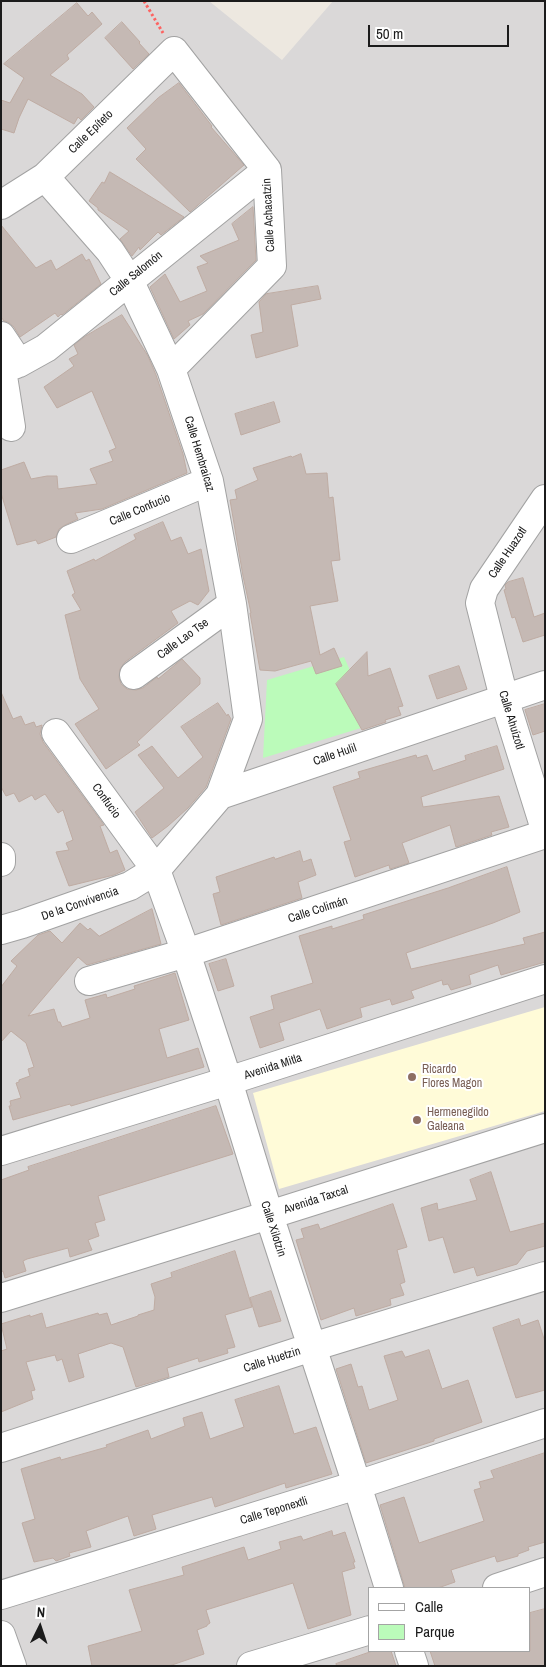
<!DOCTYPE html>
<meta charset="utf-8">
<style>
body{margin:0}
#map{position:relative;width:546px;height:1667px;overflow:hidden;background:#ede8e0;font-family:"Archivo Narrow",sans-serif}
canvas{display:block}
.frame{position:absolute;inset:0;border:2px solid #1b1b1b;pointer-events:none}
.legend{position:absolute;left:368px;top:1587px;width:162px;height:65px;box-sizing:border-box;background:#fff;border:1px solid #a4a4a4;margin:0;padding:6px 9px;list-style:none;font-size:15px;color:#1b1b1b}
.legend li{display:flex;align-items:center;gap:10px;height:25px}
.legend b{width:25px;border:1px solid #a4a4a4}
.north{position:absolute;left:15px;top:1602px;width:50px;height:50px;-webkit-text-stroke:4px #fff;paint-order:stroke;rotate:4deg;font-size:14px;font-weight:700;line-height:20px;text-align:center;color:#1b1b1b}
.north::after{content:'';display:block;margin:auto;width:18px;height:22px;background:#1b1b1b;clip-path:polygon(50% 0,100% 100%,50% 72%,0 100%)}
.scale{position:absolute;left:368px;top:25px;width:141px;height:22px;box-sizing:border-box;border:2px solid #1b1b1b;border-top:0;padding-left:6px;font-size:15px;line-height:18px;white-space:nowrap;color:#1b1b1b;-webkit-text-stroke:4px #fff;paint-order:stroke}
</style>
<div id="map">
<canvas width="546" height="1667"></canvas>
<div class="frame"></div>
<ul class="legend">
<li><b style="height:6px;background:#fff"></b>Calle</li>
<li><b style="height:14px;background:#bbfbba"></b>Parque</li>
</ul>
<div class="north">N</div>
<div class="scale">50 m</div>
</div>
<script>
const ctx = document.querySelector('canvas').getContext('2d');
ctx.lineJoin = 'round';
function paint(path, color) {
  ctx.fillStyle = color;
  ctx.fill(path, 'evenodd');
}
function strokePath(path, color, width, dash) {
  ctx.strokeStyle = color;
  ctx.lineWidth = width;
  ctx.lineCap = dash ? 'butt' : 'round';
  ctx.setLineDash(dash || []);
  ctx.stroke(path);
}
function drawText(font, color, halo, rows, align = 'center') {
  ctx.font = font + ' "Archivo Narrow",sans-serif';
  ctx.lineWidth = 4;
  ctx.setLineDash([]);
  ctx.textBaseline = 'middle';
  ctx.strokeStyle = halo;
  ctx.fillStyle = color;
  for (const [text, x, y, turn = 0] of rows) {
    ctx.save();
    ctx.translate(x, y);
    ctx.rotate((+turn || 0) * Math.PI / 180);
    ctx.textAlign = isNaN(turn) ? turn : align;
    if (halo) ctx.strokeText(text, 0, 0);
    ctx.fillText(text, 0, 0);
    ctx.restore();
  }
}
paint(new Path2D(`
 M1 1H209L282 60 333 1H545V1666H1ZM370 1588H530V1651H370Z`), '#dad8d8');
paint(new Path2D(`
 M545 1007V1111L279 1189 253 1093Z`), '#fffbd8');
paint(new Path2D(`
 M344 657 374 724 263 758 267 680Z`), '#bbfbba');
const building = new Path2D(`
 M77 3 88 16 92 12 102 24 67 55 69 59 50 75 82 94 94 107 81 120 78 117 74 124 28 99 19 118 14 133 1 129V100L10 103 24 78 4 64Z
 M122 22 140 42 139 43 149 54 133 69 105 38Z
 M179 83 212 126 211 127 244 165 190 212 136 159 146 149 127 128 158 98Z
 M110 172 184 217 161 235 158 232 140 250 139 247 132 256 120 239 129 231 98 210V208L89 201 102 182 104 183Z
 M253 207 256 260 203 314 188 321 190 325 174 339 150 287 165 274 180 302 207 291 197 267 208 263 200 256 239 240 232 224Z
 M1 225 36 268 51 260 56 270 82 254 86 261 89 259 101 284 62 315 61 314 58 317 55 313 20 337 14 327 8 322 4 321 1 317Z
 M318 286 321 299 291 305 298 346 256 358 251 335 263 332 259 302 266 294Z
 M122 315 148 356 156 375 183 454 187 473 102 509 75 513 78 519 65 525 59 529 56 537 38 544 36 540 17 545 1 493V470L24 462 31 479 47 476H57L58 489 97 484 90 469 113 461 109 451 116 448 92 391 57 408 44 387 74 366 69 359 78 354 74 345 84 337Z
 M274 402 280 422 241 435 235 414Z
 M301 454 306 474 327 473 329 498 333 497 340 560 331 561 338 601 310 606 320 655 334 648 342 666 316 674 311 661 275 671 260 670 250 613H251L243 576 230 500 237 499 235 490 258 480 253 468 291 456 292 457Z
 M163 522 171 541 181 537 188 554 201 549 209 591 198 605 190 601 171 611 178 623 125 662 120 669 119 677 121 684 127 689 136 690 143 688 157 677 158 679 182 659 200 678V684L137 742 140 745 106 769 75 724 99 709 80 679 65 615 81 610 72 595 75 593 67 571 94 559 95 561 136 539 134 535Z
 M523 578 534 617 545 613V635L523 642 515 617 512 618 504 590 506 589 505 585 508 582Z
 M367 652 368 676 390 668 403 706 398 707 401 715 385 720 386 722 362 730 336 684Z
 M459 666 467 689 437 699 429 676Z
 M1 692 13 719 21 716 25 725 34 722 36 727 42 725 40 734 43 742 104 825 100 826 110 853 117 850 125 870 114 875 69 886 56 852 69 850 66 843 73 840 63 810 58 813 45 794 35 800 32 795 19 802 14 793 6 796 1 787Z
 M218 703 227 716 228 714 231 719 206 787 188 808 168 826 152 838 135 812 164 788 138 755 152 746 178 778 203 757 181 727Z
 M545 704V731L533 735 525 710Z
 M497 746 504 769 421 797 423 807 499 796 509 827 491 832 492 835 456 847 450 825 402 843 409 863 390 869 389 865 355 877 344 842 351 840 333 787 360 778 358 772 416 755 417 758 427 755 433 771 466 760 465 756Z
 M300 851 303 862 311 859 316 875 298 882 302 898 221 925 213 894 220 892 216 877 274 857 275 859Z
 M507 867 520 912 493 923 406 953 411 969 525 944 523 938 545 932V962L501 975 498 965 469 975 471 984 451 990 448 984 443 985 442 980 411 991 414 998 392 1005 390 999 360 1008 362 1017 327 1029 320 1009 279 1023 284 1040 260 1048 250 1017 274 1009 271 996 313 983 299 936 332 926V929L364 919 363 915 448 888Z
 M152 909 161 944 87 965 78 957 28 1016 54 1009 58 1022H60L62 1027 90 1018 85 1000 106 994 107 998 135 989 134 986 175 973 189 1020 159 1029 167 1058 198 1048 204 1067 71 1106 70 1104 13 1120 9 1106H11L10 1101 21 1098 16 1083 19 1082V1080L30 1076 28 1069 34 1067 26 1043 11 1031 1 1042V987L17 966 11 961 38 935 50 931 62 943 80 923 88 930 90 928 99 936Z
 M226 959 234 986 218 991 209 964Z
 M216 1106 233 1154 98 1196 105 1220 95 1223 99 1236 88 1240 92 1250 70 1257 68 1248 27 1259 23 1261 26 1271 5 1278 3 1271 1 1272V1180L29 1170 28 1167Z
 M491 1172 510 1232 545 1223V1246L527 1251 517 1264 477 1276 474 1267 454 1273 443 1237 429 1241 421 1208 437 1203 438 1210 477 1200 470 1180Z
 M393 1204 407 1247 397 1250 405 1282 400 1284 404 1295 390 1299 391 1305 356 1316 354 1308 321 1320 296 1240 304 1238 301 1229 318 1224 320 1229Z
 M235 1251 252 1307 225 1315 235 1347 227 1349 228 1353 199 1362 198 1358 167 1368 169 1377 136 1387 123 1347 111 1343 78 1354 84 1377 69 1382 62 1359 57 1361 55 1355 26 1362 35 1390 31 1391 33 1399 1 1412V1351L7 1349 1 1324 30 1315V1317L42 1313 46 1328 98 1313 99 1315 107 1313 111 1325 138 1316V1315L154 1310 155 1297 151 1284 172 1277 171 1273Z
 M271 1291 281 1321 259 1327 250 1298Z
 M519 1319 521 1326 538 1320 545 1342V1390L516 1398 493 1328Z
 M429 1350 442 1389 468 1380 482 1422 434 1439V1441L366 1463 336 1369 351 1364 358 1387 362 1386 369 1410 398 1400 384 1356 402 1351 405 1357Z
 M279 1386 294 1434 316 1427 332 1474 286 1488 285 1483 215 1507 212 1497 152 1515 156 1529 134 1536 128 1516 86 1531 91 1547 69 1553 70 1556 56 1561 53 1558 34 1562 22 1523 35 1519 21 1469 60 1457 61 1460 107 1447 106 1445 148 1430 151 1439 185 1426 183 1418 202 1412 210 1439 244 1427 235 1400Z
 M545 1453V1542L528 1547 529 1550 518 1554V1556L497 1562 495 1556 451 1570 455 1582 438 1588H405L380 1505 404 1497 419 1543 484 1521 474 1490 481 1488 479 1482 494 1478 491 1471Z
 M332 1531 333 1536 345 1532 355 1562H353L355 1568 342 1572 351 1615 308 1629 293 1583 206 1610 210 1623 207 1625V1626L197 1630 204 1654 169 1666H92L88 1646 142 1631 129 1590 184 1575 182 1567 244 1547 248 1560 281 1549 279 1542 301 1536 303 1540Z
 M545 1609V1666H435L430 1651H530V1613Z
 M373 1651H391L396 1666H337L336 1664Z`);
paint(building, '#c5b9b4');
strokePath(building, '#bfaca3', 1);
const minor = new Path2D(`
 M45 177 110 251 129 280 171 369 209 481 232 604 248 719 220 795
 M1 205 45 177 174 51 267 170 272 266 171 369
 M1 336 19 363
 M1 370 19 363 46 348 267 170
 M2 370 11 427
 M545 499 484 589 480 603 504 698 545 829
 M71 539 209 481
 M134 675 232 604
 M56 733 156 870 186 953 228 1081 269 1215 357 1485 389 1588
 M1 857V862
 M1 930 22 924 130 886 156 870 220 795 545 685
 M89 981 186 953 545 834
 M1 1151 228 1081 545 979
 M1 1298 269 1215 545 1128
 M1 1448 312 1347 545 1276
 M497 1588 545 1572
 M1 1595 357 1485 545 1423
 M1 1635 12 1666
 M409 1651 414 1666
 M251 1666 370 1630`);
strokePath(minor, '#a2a2a2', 30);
strokePath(new Path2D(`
 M144 1 163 33`), '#fd6361', 3, [2.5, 2.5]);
strokePath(minor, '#fff', 28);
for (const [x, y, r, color] of [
 [412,1077,5,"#8d6e63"],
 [417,1120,5,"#8d6e63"]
]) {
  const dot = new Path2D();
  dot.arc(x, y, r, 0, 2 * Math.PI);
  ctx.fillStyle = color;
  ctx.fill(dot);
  strokePath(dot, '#fff', 2);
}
drawText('12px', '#1b1b1b', '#fff', [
 ["Calle Epíteto",91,132,-44],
 ["Calle Achacatzin",269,215,-93],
 ["Calle Salomón",136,274,-39],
 ["Calle Hembraicaz",199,454,73],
 ["Calle Confucio",140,510,-23],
 ["Calle Huazotl",508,553,-56],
 ["Calle Lao Tse",183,639,-36],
 ["Calle Ahuízotl",511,720,73],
 ["Calle Hulil",335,755,-19],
 ["Confucio",106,801,54],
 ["De la Convivencia",80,904,-19],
 ["Calle Colimán",318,910,-18],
 ["Avenida Mitla",273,1067,-18],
 ["Avenida Taxcal",316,1200,-18],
 ["Calle Xilotzin",273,1229,72],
 ["Calle Huetzin",272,1360,-18],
 ["Calle Teponextli",274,1511,-17]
]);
drawText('12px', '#785e54', '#fff', [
 ["Ricardo",422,1070],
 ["Flores Magon",422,1084],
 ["Hermenegildo",427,1113],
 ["Galeana",427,1127]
], 'left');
</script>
